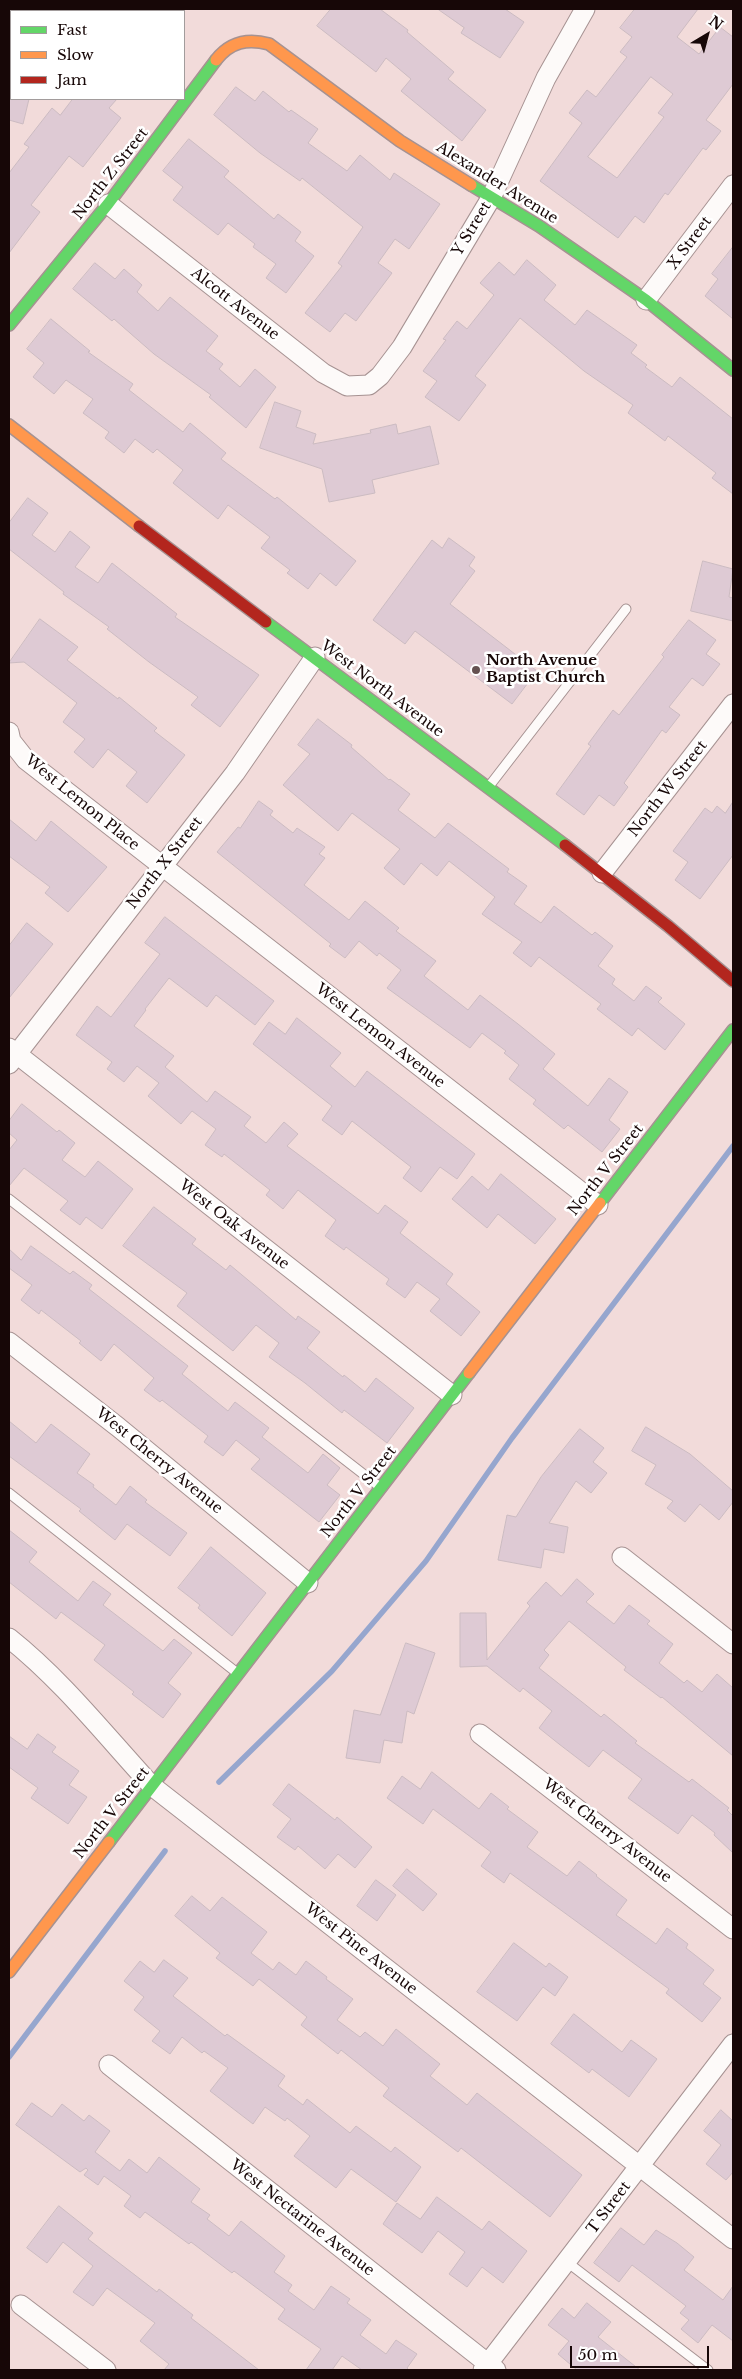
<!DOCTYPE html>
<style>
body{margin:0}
#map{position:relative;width:742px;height:2379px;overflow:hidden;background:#f2dbda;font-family:"Libre Baskerville",serif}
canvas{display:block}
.frame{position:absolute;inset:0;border:10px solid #170707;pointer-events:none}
.legend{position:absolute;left:10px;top:10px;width:175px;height:90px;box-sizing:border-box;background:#fff;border:1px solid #a29c9c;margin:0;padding:6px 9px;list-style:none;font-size:15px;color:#170707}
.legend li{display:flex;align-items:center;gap:10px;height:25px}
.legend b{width:25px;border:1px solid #a29c9c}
.north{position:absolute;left:682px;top:10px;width:50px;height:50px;-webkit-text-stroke:4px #fff;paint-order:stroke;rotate:37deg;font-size:14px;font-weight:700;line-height:20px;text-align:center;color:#170707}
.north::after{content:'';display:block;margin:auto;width:18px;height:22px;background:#170707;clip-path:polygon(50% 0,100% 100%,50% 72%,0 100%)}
.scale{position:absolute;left:570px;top:2346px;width:139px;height:22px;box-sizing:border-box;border:2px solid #170707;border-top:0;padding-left:6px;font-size:15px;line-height:18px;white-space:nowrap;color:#170707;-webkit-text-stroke:4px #fff;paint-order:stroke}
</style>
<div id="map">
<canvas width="742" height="2379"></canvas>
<div class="frame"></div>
<ul class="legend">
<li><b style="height:6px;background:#63d668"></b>Fast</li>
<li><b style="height:6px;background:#ff974d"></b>Slow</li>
<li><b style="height:6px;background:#b3261e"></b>Jam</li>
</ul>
<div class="north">N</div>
<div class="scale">50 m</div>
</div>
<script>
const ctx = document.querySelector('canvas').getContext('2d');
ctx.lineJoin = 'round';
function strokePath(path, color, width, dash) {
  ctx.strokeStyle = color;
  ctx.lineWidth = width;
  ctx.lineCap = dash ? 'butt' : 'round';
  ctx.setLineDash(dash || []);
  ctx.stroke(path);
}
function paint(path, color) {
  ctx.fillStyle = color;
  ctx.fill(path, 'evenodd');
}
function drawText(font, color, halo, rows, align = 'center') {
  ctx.font = font + ' "Libre Baskerville",serif';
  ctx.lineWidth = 5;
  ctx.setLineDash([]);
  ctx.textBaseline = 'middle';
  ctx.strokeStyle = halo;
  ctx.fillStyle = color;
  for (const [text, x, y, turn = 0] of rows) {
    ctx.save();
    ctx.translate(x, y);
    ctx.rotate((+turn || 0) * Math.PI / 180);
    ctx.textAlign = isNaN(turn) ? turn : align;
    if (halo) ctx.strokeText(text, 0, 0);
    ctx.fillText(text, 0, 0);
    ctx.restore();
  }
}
strokePath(new Path2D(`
 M219 1782 332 1671 426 1561 512 1438 733 1146
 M9 2057 165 1851`), '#96a6ce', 5.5);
const building = new Path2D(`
 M331 9H380L408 30 407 32 454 72 448 79 486 110 462 141 401 91 411 79 386 58 376 72 317 26Z
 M438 9H505L524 22 500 58 461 33 464 28Z
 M635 9H698L677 37 699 54 720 27 733 37V84L706 120 721 131 706 150 703 148 668 195 665 193 644 223 635 216 618 238 540 181 582 123 569 113 587 90 596 97 627 57 620 52 632 37 620 28ZM651 77 673 94 658 113 664 117 617 178 588 157Z
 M236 87 255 101 263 91 289 112 291 110 318 129 308 143 347 171 360 155 390 180 394 173 440 204 409 249 395 239 378 263 392 273 356 321 345 313 330 332 305 313 342 266 338 263 363 227 302 178 300 181 260 153 214 115Z
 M9 99H29L23 124 9 120Z
 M73 99H117L109 108 121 118 83 167 69 156 31 205 40 212 9 253V173L29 147 24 144 52 108 60 115Z
 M189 139 229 171 224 177 274 219 278 214 301 232 295 241 314 256 286 293 266 278 276 264 253 247 255 244 228 223 218 235 173 200 183 187 163 171Z
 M733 247V319L705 296 718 279 712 274Z
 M527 260 556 285 544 300 575 325 587 310 637 345 631 353 647 365 645 367 672 387 680 377 733 419V494L712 478 716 473 668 436 665 441 628 413 633 405 584 371 520 318 475 376 486 385 459 421 425 397 437 381 423 371 446 340 443 339 457 321 467 329 494 295 480 283 499 262 514 275Z
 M95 263 115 279 124 269 142 285 137 292 158 311 170 297 218 336 206 351 223 364 219 369 240 387 255 369 276 387 246 428 209 397 211 395 154 354 114 319 112 321 73 289Z
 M51 319 90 351 88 352 133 384 129 390 183 432 190 423 226 453 221 459 275 499 277 497 356 561 336 586 320 573 308 589 287 573 290 570 261 548 270 537 228 505 218 519 173 483 183 470 157 449 153 453 135 439 124 453 105 438 109 432 83 413 93 399 66 380 54 394 33 377 44 363 27 349Z
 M275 402 301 411 296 427 316 434 313 444 371 433 370 430 396 424 398 434 430 426 439 464 372 480 375 493 329 502 322 469 260 448Z
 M28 498 48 513 32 535 55 552 70 531 90 547 75 567 98 583 112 563 177 614 175 617 259 675 220 727 191 705 198 697 149 662 107 629 109 627 63 594 64 592 9 549V523Z
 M449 538 475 557 469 566 475 571 450 604 537 671 512 704 415 631 405 644 373 620 432 540 442 548Z
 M703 561 733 569 729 597 733 598V621L691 611Z
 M40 619 78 647 67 660 118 699 119 697 157 728 154 731 185 755 147 803 126 786 137 772 108 749 93 768 74 752 85 739 63 722 77 703 24 662 9 663Z
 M689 620 716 640 706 654 720 664 703 686 692 678 669 707 680 715 666 733 662 730 624 783 628 787 614 806 599 795 584 815 556 794 591 746 588 744 613 710 619 715 664 657 662 655Z
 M318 719 352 745 351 747 389 780 390 779 410 794 398 810 435 838 448 823 509 869 507 872 527 886 514 904 541 923 554 906 592 935 595 932 613 946 598 966 615 979 612 984 634 1001 646 986 662 998 658 1002 685 1024 665 1050 638 1028 632 1036 597 1009 601 1004 539 957 531 967 513 953 522 942 482 914 495 897 449 861 437 876 421 863 404 885 384 868 400 849 352 813 338 831 283 785 310 754 298 745Z
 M259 801 273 811 270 815 293 833 297 828 325 847 319 854 325 858 304 885 349 920 365 901 399 928 396 931 436 961 424 976 468 1010 480 995 518 1024 555 1054 543 1069 588 1106 609 1078 628 1092 609 1120 620 1129 602 1152 568 1125 564 1129 533 1104 536 1100 509 1079 519 1065 504 1053 506 1051 482 1033 470 1048 387 988 401 970 379 953 377 956 359 941 345 958 329 946 331 944 217 852 238 827 240 828Z
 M733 802V855L700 899 675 880 688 862 673 851 705 808 712 813 717 806 725 813Z
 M9 819 36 841 51 821 107 867 68 912 45 893 50 887 9 856Z
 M165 917 274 1001 255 1025 216 995 207 1007 169 978 145 1009 146 1010 134 1026 174 1056 165 1067 207 1102 215 1091 251 1117 244 1126 266 1143 284 1122 298 1134 287 1146 378 1214 385 1205 408 1222 400 1233 453 1274 446 1284 480 1312 461 1336 430 1311 440 1299 417 1282 405 1298 386 1284 389 1279 346 1247 344 1250 325 1236 336 1220 298 1190 283 1209 266 1195 270 1190 224 1154 222 1157 205 1145 216 1129 192 1111 181 1124 148 1096 159 1083 137 1066 124 1082 107 1069 112 1062 76 1035 97 1006 111 1017 160 954 145 943Z
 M27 923 53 944 9 998V946Z
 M297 1018 341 1053 330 1066 355 1087 367 1071 475 1154 457 1179 440 1167 421 1192 403 1178 411 1167 352 1121 342 1135 322 1120 332 1106 253 1044 269 1022 285 1034Z
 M22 1104 57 1132 59 1130 75 1143 62 1160 85 1177 98 1161 133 1189 102 1229 86 1217 80 1225 60 1210 68 1201 24 1168 9 1186V1150L17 1140 9 1133V1121Z
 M501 1174 556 1219 535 1244 498 1214 487 1228 452 1199 472 1176 488 1190Z
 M154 1207 196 1239 192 1244 226 1270 230 1265 296 1320 298 1316 320 1332 307 1348 343 1377 344 1375 365 1392 376 1378 414 1408 387 1443 344 1410 342 1413 305 1383 269 1357 279 1343 256 1325 233 1351 177 1306 187 1293 123 1246Z
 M31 1246 70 1274 73 1271 92 1285 89 1289 188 1366 182 1374 228 1411 235 1402 269 1428 262 1437 308 1473 323 1454 340 1468 327 1485 340 1495 319 1522 251 1469 260 1459 236 1440 223 1456 204 1442 208 1436 162 1400 160 1402 144 1390 154 1378 114 1344 101 1361 79 1343 81 1341 41 1310 39 1314 21 1300 32 1285 9 1268V1249L21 1260Z
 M9 1421 36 1443 51 1424 90 1454 77 1473 94 1485 93 1487 116 1505 130 1486 147 1500 145 1502 187 1533 170 1556 127 1524 115 1540 79 1511 81 1509 9 1456Z
 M646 1427 690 1454 733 1491V1502L719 1520 700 1504 685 1522 667 1508 673 1501 645 1484 656 1465 632 1451Z
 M580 1429 604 1448 593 1462 607 1473 591 1493 576 1481 549 1523 568 1527 564 1553 544 1549 541 1568 498 1560 507 1515 516 1517 541 1477Z
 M9 1530 37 1552 29 1562 78 1601 93 1581 111 1594 103 1605 163 1651 174 1639 192 1653 168 1683 181 1694 163 1718 132 1694 134 1692 94 1660 105 1645 61 1612 56 1619 9 1582Z
 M211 1547 266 1593 232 1636 198 1608 200 1605 178 1588Z
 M577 1579 594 1594 586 1602 614 1624 629 1605 650 1621 647 1624 673 1644 659 1663 684 1683 687 1680 702 1692 717 1674 733 1688V1756L662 1697 661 1698 624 1670 626 1667 569 1621 544 1650 549 1655 539 1668 601 1717 604 1714 637 1741 635 1743 689 1782 692 1779 729 1808 727 1810 733 1816V1853L714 1835 715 1833 692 1815 678 1834 628 1798 642 1779 603 1750 589 1767 559 1744 539 1728 552 1711 523 1688 520 1692 487 1666 460 1667V1613H486L487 1660 530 1606 527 1603 546 1582 561 1596Z
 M406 1643 435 1653 414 1714 407 1711 402 1743 384 1740 380 1763 346 1758 354 1710 380 1715Z
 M38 1734 56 1747 52 1752 79 1771 69 1785 87 1797 68 1824 31 1798 38 1788 9 1767V1736L27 1749Z
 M432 1772 479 1809 491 1793 509 1807 507 1809 538 1832 527 1847 567 1876 579 1861 597 1875 596 1876 627 1900 616 1915 656 1944 667 1928 688 1944 686 1948 714 1970 703 1984 721 1998 702 2022 666 1993 669 1989 510 1873 504 1883 481 1866 491 1852 433 1809 423 1824 387 1798 402 1776 420 1789Z
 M289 1784 335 1820 337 1817 372 1847 355 1868 338 1854 325 1869 298 1846 295 1850 277 1837 291 1819 273 1805Z
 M407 1869 437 1894 423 1911 393 1886Z
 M376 1880 396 1895 377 1921 357 1906Z
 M192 1896 210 1911 222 1897 267 1932 251 1953 273 1970 279 1962 296 1975 306 1961 327 1977 326 1979 353 1999 337 2020 360 2037 365 2032 383 2046 396 2029 440 2064 430 2076 467 2105 477 2093 582 2175 550 2217 461 2148 458 2152 383 2096 389 2088 341 2050 338 2054 301 2025 307 2017 259 1979 253 1986 216 1958 220 1953 175 1916Z
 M514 1943 546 1967 549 1963 568 1977 555 1996 543 1987 517 2021 477 1992Z
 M164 1960 188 1978 173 1996 225 2036 227 2034 285 2076 278 2086 303 2105 307 2099 350 2133 356 2126 391 2152 395 2147 421 2167 396 2202 351 2169 336 2188 294 2156 310 2136 287 2118 285 2121 265 2107 253 2124 210 2091 228 2068 204 2051 202 2053 182 2037 170 2054 152 2041 160 2031 134 2010 144 1997 124 1981 140 1961 154 1972Z
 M574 2014 622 2052 631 2040 657 2059 629 2097 592 2069 589 2073 551 2044Z
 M32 2103 52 2117 62 2104 84 2121 89 2115 110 2131 95 2152 120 2171 129 2159 147 2173 159 2157 200 2189 191 2202 210 2215 207 2219 229 2236 241 2221 285 2256 274 2272 292 2285 288 2291 314 2310 331 2286 350 2299 347 2303 371 2320 360 2335 386 2354 396 2340 417 2354 407 2368 409 2370H362L342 2356 332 2370H306L321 2349 278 2319 285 2309 234 2271 232 2273 191 2242 189 2244 145 2212 140 2218 124 2206 131 2196 104 2176 98 2185 84 2175 88 2170 86 2168 80 2172 16 2125Z
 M721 2110 733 2121V2172L726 2180 706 2164 721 2145 704 2131Z
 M437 2197 482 2230 489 2221 527 2251 503 2283 482 2267 467 2287 449 2274 465 2252 438 2231 422 2253 383 2224 397 2203 420 2219Z
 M59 2206 93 2233 88 2239 157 2292 159 2289 193 2315 191 2318 259 2370H164L169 2364 140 2341 155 2323 107 2288 93 2306 73 2292 93 2266 63 2242 47 2263 27 2248Z
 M621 2228 644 2245 656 2230 677 2243 694 2257 684 2270 723 2300 733 2286V2341L712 2325 698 2343 681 2329 689 2320 680 2313 686 2306 632 2265 619 2282 594 2263Z
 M587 2303 611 2322 598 2337 640 2370H577L558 2354 569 2341 548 2325 562 2308 574 2318Z`);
paint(building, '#decad4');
strokePath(building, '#cbbbc1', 1);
const lane = new Path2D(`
 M490 785 626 609
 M9 1199 380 1487
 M9 1493 236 1672
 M567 2262 708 2370`);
const street = new Path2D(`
 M108 204 323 373 347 386 369 385 380 376 402 347 491 198 546 78 585 9
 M646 300 733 185
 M9 732 11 741 26 760 598 1205
 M602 873 733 704
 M9 1048 452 1395
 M9 1064 235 773 315 657
 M9 1342 118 1427 308 1583
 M622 1557 733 1644
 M9 1638C63 1681 105 1735 152 1786L733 2239
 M480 1734 733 1929
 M109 2065 496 2370
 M21 2305 106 2370
 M483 2370 733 2044`);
const fast = new Path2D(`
 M471 185 539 226 646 300 733 370
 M9 325 108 204 216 60
 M266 622 565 845
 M600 1203 733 1030
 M109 1842 469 1373`);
const slow = new Path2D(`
 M216 60C230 42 247 38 269 44L400 141 471 185
 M9 425 139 526
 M469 1373 600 1203
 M9 1972 109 1842`);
const jam = new Path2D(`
 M139 526 266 622
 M565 845 668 926 733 981`);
strokePath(lane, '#a69292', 11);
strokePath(street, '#a69292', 21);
strokePath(fast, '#a69292', 14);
strokePath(slow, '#a69292', 14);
strokePath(jam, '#a69292', 14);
strokePath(lane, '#fdfaf9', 9);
strokePath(street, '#fdfaf9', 19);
strokePath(fast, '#63d668', 11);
strokePath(slow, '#ff974d', 11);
strokePath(jam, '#b3261e', 11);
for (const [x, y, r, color] of [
 [476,670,5,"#645151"]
]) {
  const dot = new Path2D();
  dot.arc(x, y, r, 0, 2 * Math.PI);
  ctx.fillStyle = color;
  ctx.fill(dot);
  strokePath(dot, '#fff', 2);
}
drawText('15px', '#170707', '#fff', [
 ["North Z Street",111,174,-52],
 ["Alexander Avenue",497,183,32],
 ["Y Street",472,229,-59],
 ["X Street",690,243,-53],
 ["Alcott Avenue",235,304,38],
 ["West North Avenue",382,689,37],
 ["North W Street",668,789,-52],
 ["West Lemon Place",82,803,39],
 ["North X Street",165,863,-52],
 ["West Lemon Avenue",380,1036,38],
 ["North V Street",606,1170,-52],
 ["West Oak Avenue",234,1225,38],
 ["West Cherry Avenue",159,1461,39],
 ["North V Street",359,1492,-52],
 ["North V Street",112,1813,-52],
 ["West Cherry Avenue",607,1831,38],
 ["West Pine Avenue",361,1949,38],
 ["T Street",609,2208,-53],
 ["West Nectarine Avenue",302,2218,38]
]);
drawText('bold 15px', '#170707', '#fff', [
 ["North Avenue",486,661],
 ["Baptist Church",486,678]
], 'left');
</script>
